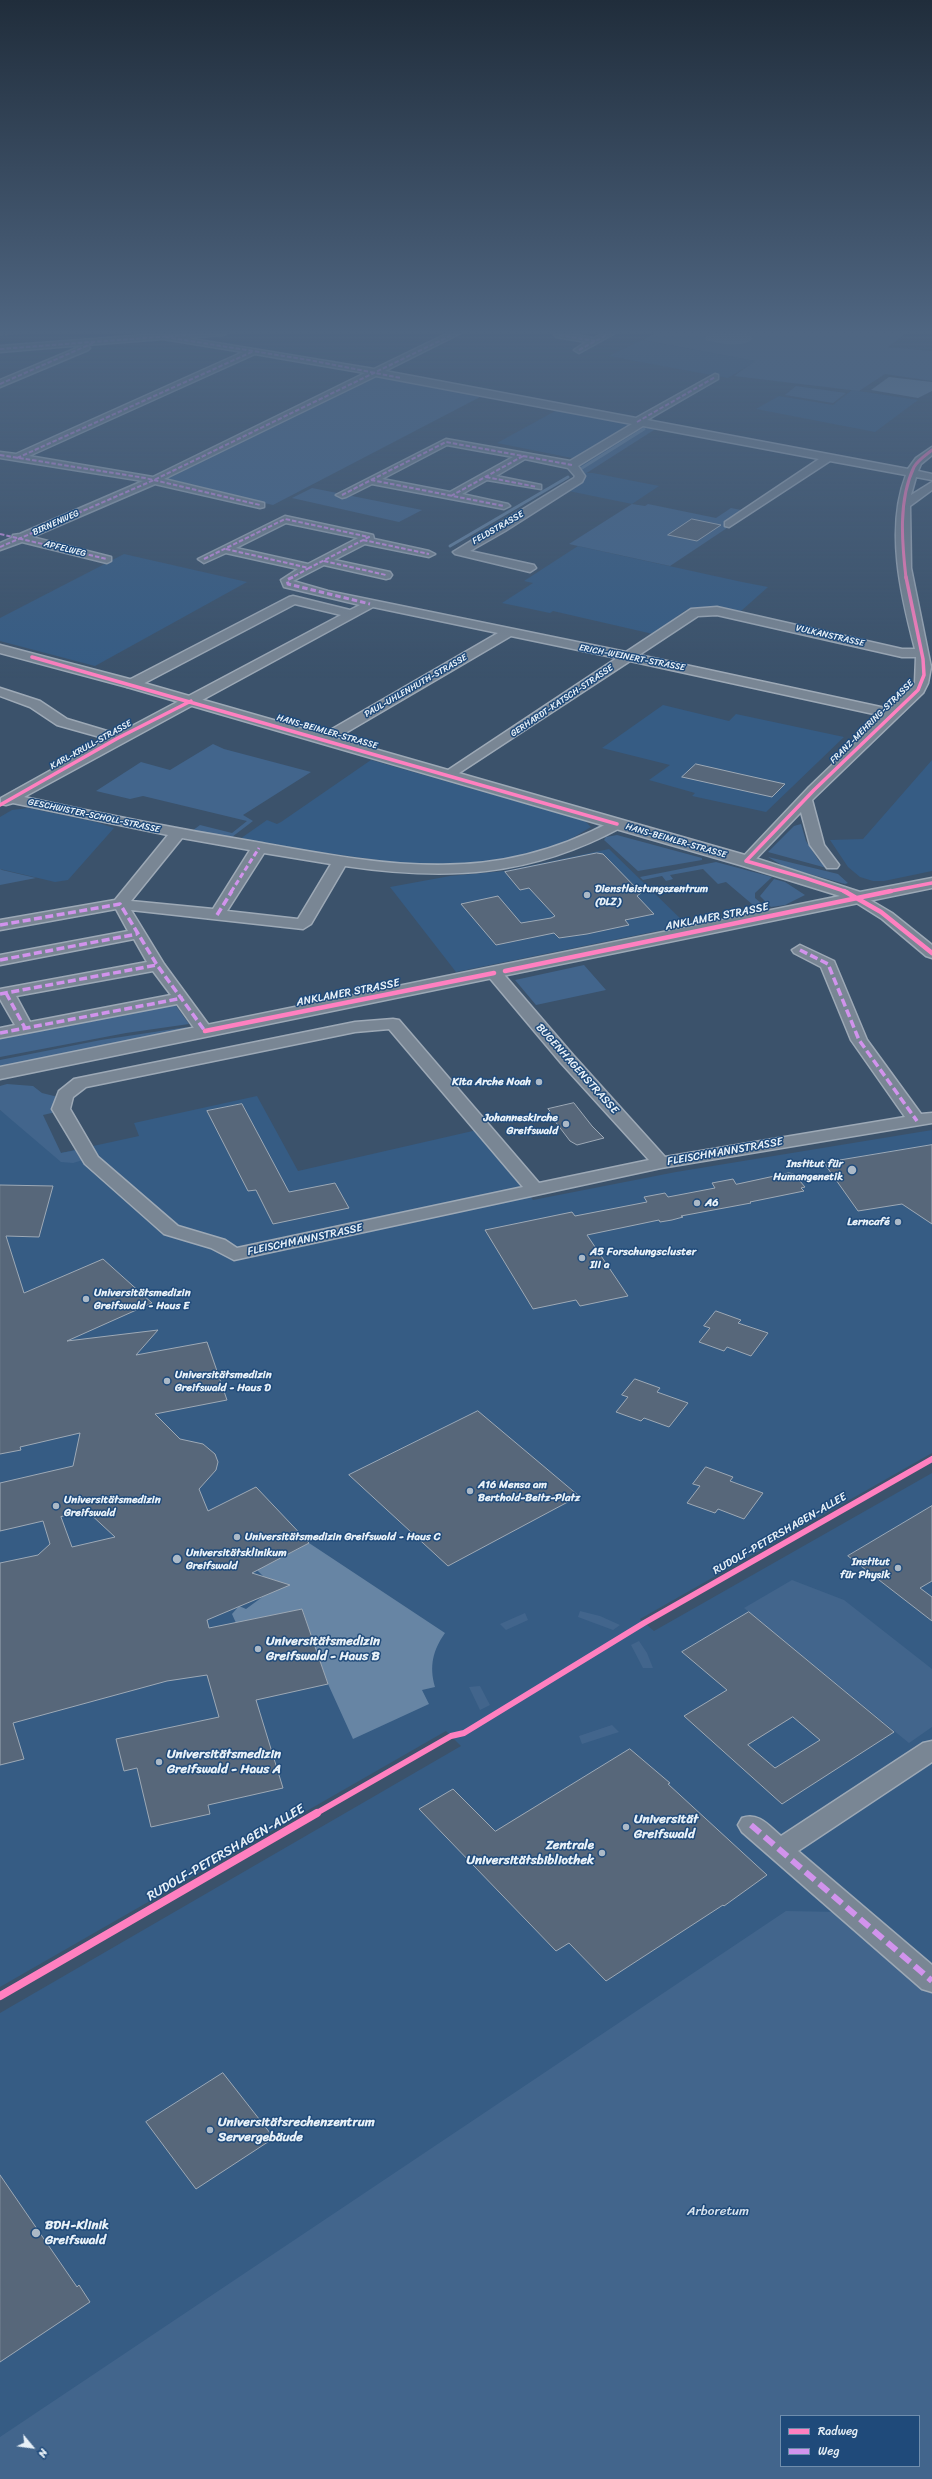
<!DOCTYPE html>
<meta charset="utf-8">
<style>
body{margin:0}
#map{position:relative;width:932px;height:2479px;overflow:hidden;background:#3b526b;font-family:Sriracha,sans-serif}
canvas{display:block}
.legend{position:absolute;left:780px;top:2415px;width:140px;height:52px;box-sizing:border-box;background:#1f4a7a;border:1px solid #6f8dac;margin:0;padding:5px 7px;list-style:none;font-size:12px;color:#e8f1f8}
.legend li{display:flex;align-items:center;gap:8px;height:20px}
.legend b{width:20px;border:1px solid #6f8dac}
.north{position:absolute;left:12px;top:2427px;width:40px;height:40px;-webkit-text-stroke:3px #1f4a7a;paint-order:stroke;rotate:119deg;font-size:11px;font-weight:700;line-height:16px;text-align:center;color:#e8f1f8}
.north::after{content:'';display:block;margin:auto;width:14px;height:18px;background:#e8f1f8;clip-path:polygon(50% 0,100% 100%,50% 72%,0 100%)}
</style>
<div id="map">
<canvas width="932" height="2479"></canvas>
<ul class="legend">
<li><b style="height:5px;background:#ff80c0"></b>Radweg</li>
<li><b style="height:5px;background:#d193ec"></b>Weg</li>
</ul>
<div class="north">N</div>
</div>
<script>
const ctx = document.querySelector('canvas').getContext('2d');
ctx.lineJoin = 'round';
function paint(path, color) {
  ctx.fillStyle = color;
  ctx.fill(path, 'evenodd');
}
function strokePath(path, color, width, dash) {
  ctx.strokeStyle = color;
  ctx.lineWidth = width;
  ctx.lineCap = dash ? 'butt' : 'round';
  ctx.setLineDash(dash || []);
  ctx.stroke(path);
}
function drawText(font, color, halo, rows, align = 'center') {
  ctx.font = font + ' Sriracha,sans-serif';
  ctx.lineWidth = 3;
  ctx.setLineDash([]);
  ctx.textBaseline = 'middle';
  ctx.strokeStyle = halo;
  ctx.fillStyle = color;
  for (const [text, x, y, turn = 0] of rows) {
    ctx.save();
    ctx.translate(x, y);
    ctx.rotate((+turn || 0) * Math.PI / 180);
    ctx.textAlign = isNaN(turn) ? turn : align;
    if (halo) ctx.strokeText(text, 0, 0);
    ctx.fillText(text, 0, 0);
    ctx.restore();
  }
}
paint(new Path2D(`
 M642 340 756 361 728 378 608 356Z
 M852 390 918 400 875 432 756 409 779 396 833 405Z
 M557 410 635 424 577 459 497 443Z
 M582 473H593L659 486 632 504 564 490Z
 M578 546 742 582 768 587 741 611 719 607 686 610 653 634 553 611 550 613 502 603 533 583 524 581Z
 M124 554 247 582 95 666 0 641V618Z
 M663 705 729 721 736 714 844 737 766 812 692 796 695 793 649 780 670 765 602 748Z
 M371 760 585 821 591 827 564 843 513 860 429 867 237 841 267 820 277 824 281 822Z
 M932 760V871L884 881H873L860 877 848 867 830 840 863 839Z
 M28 808 96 822 114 828 68 880 55 882 0 869V817L12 810Z
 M609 849 687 925 456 972 390 887 450 876 505 871Z
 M257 1096 298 1171 477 1130 533 1200 676 1172 932 1130V1453L640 1619 654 1631 932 1473V2479H0V2013L461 1746 446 1731 0 1987V1110L61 1153 139 1136 134 1123ZM781 2416H919V2466H781Z`), '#365c84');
paint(new Path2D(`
 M658 332H908L888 347 932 351V381L885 374 859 391 734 376 755 361 642 340Z
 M375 376 482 396 273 505 163 479Z
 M796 386 846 393 833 403 785 395Z
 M643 426 657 428 585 474 582 473 578 466Z
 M312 488 422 510 399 522 292 498Z
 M632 504 645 506 648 504 716 518 731 508 751 512 670 566 569 544Z
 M213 744 224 749 311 772 243 815 253 821 232 837 228 838 192 831 200 825 232 833 247 821 143 796 130 799 96 791 141 762 170 770Z
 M801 824 806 841 819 861 834 870 768 852 794 826Z
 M617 835 702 858V860L638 871 604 840 606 837Z
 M768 857 838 874 848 883 845 884 785 867Z
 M716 862 772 877 755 893V898L767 908 759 910 726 882 718 884 703 869 670 875 673 879 666 881 662 876 643 880 640 877Z
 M0 869 2 870 36 878 0 885Z
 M774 879 785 882 805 895 785 905 771 907 760 896Z
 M584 965 606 990 536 1005 515 980Z
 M174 1003 189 1024 126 1033 0 1057V1037Z
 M187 1027 181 1031 0 1067V1060L101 1040Z
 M7 1084 33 1086 42 1093 58 1097 56 1112 43 1115 61 1153 77 1150 83 1160 73 1163 61 1162 0 1110V1086Z
 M792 1580 844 1600 932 1669V1727L909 1743 744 1608Z
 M580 1611 600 1616 620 1625 613 1630 578 1617Z
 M525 1613 528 1620 506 1630 500 1624Z
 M639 1641 647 1653 653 1668H643L631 1645Z
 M480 1686 490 1705 480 1710 469 1687Z
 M612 1725 619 1732 582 1744 579 1736Z
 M786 1911 840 1912 932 1987V2479H0V2437ZM781 2416H919V2466H781Z`), '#42658c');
paint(new Path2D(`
 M714 332C727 332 742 329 753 338 746 349 717 343 706 340L705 337Z
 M889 377 932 382V391L918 398 871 390Z
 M309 1543 445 1633C433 1650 429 1666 435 1687L422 1690 429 1704 353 1739 328 1684 302 1609 236 1623 232 1614 239 1606 246 1609 265 1595 289 1585 264 1577 257 1570Z`), '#6785a4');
strokePath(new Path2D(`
 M582 468 644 429
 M450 546 568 477`), '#6785a4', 3);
const building = new Path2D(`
 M692 519 721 525 697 541 668 535Z
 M696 764 740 774 785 784 772 797 682 777Z
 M597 853 603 854 641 893 637 896 654 914 625 920 629 925 587 934 559 938 554 933 496 945 461 904 498 896 521 923 551 918 555 916 529 888 520 890 505 872Z
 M574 1103 592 1126 604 1138 577 1145 570 1141 548 1112 550 1111 548 1109Z
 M242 1104 289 1192 335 1183 349 1208 273 1224 256 1190 248 1191 207 1111Z
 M932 1145V1224L902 1204 858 1211 824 1163Z
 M789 1173 794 1174 805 1187 801 1188 804 1191 750 1202 751 1203 681 1216 683 1217 672 1220 660 1222 659 1220 587 1235 628 1296 580 1306 576 1300 533 1309 485 1230 572 1212 575 1216 647 1202 644 1197 665 1193 668 1197 715 1188 712 1183 733 1179 736 1184Z
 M0 1185 53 1186 39 1237 6 1236 24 1293 103 1259 152 1303 67 1341 158 1330 136 1355 207 1342 227 1400 155 1414 180 1439 203 1444 215 1454 218 1462 216 1470 199 1489 208 1511 256 1487 309 1543 252 1573 290 1585 207 1620 209 1628 302 1609 328 1684 256 1700 283 1788 208 1805 210 1814 151 1827 137 1768 124 1771 116 1739 219 1717 207 1675 167 1681 13 1723 24 1759 0 1765V1563L38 1555 50 1544 43 1521 0 1531V1483L73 1466 80 1433 20 1447 21 1450 0 1454ZM87 1511 115 1537 72 1547 61 1517Z
 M716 1311 741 1320 738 1323 768 1333 751 1356 727 1347 724 1351 699 1342 710 1328 704 1326Z
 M635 1379 660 1388 657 1392 688 1403 669 1427 644 1418 641 1421 616 1412 628 1397 622 1395Z
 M478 1411 579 1496 448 1566 349 1475Z
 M706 1467 733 1477 730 1481 763 1493 744 1519 718 1509 715 1513 687 1503 700 1486 693 1484Z
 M932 1506V1581L920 1588 932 1597V1621L848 1556Z
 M749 1612 894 1732 782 1804 684 1716 727 1690 682 1652ZM793 1717 820 1740 775 1768 748 1745Z
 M630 1749 670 1783 668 1784 767 1875 724 1906 723 1905 606 1981 569 1943 556 1951 419 1809 453 1789 495 1831Z
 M223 2073 274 2138 196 2189 146 2122Z
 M0 2175 77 2287 79 2285 90 2302 0 2362Z`);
paint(building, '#57677a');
strokePath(building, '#9da9b6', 1);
const minor = new Path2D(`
 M185 332H229L224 335 187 338 374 369 450 332H463L385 371 636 418 715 374 718 375V379L647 420 908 469 916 458 932 447V455L921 464 918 471 932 474V480L916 477 911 495 932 482V490L910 506 911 568 931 667 928 683 923 693 812 800 824 845 839 865 837 868H827L810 845 801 812 751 864H741L739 861 809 787 883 716 630 661 450 779 445 778 443 775 445 772 617 658 511 636 330 742H320L318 739 320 736 498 633 373 607 24 797C101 814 178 829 256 842 385 865 490 887 612 821H622L624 824 622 827C530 877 447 881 345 866L311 924 303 929 131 910 164 964 213 1031 211 1035H199L177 1004 0 1038V1028L15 1025 0 999V989L147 962 134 939 0 965V955L128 931 116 909 0 930V920L115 900 168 835 13 803 6 805 1 804V798L107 739 57 725 30 707 0 696V688L40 701 67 719 117 734 341 615 295 604 137 687H127L125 684 127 681 289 597 293 596 350 610 360 605 284 587 281 580 298 569 226 553 204 563 198 559 285 516 369 534 373 535 374 539 429 551 435 554 429 557 365 544 334 560 390 572 392 575 390 578 386 579 324 565 293 581 328 591 626 652 691 609 717 607 902 649H915C901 596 885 529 906 475L830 461 729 527 725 526V522L819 459 643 426 578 466 585 476 582 482 505 531 470 551 534 565 536 568 530 572 455 554 453 552 574 478 575 476 568 468 525 459 496 476 541 485V489L487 480 462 494 508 504 510 506 504 509 372 484 346 497 342 498 336 495 446 439 570 461 632 424 376 376 164 479 264 503V507L260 508 155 484 32 537 111 557V561L107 563 22 542 0 550V543L12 538 13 535 20 534 143 481 0 458V452L16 454 243 352 163 339 86 345 90 348 88 350 0 387V380L84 345 0 352V346ZM255 354 365 373 153 477 29 456ZM447 445 513 457 450 492 382 479ZM286 523 358 538 308 564 236 548ZM717 615 902 657H916L915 683 890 709 639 655 698 616ZM182 838 250 850 213 909 131 901ZM264 853 331 864 298 919 227 911ZM153 971 171 995 30 1022 16 996Z
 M559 332 594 338 605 332H617L579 353 574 350 586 342 556 337 554 335Z
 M860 894 892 913 932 945V958L926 956 882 919 855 902 852 899Z
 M800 945 834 961 867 1040 921 1114 932 1113V1123L661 1168 234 1260 211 1248 164 1234 85 1164 52 1109 59 1091 74 1079 355 1022 393 1019 399 1020 539 1183 649 1160 561 1063 488 976 486 973 488 970H500L573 1055 665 1157 905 1117 851 1040 821 967 794 953 792 950ZM389 1029 523 1187 237 1248 225 1240 178 1226 98 1157 70 1109 73 1097 86 1087 355 1032Z
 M932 1741V1762L798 1851 932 1965V1992L922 1989 742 1832 738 1825 742 1818C759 1812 769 1826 781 1836L923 1743Z`);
const major = new Path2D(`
 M0 645 137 681 752 857 860 892 932 878V888L0 1079V1067L840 896 740 865 127 687 0 653Z`);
strokePath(minor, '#9da9b6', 3);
strokePath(major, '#9da9b6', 3);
paint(minor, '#798694');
paint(major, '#798694');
strokePath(new Path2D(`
 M0 335 46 332`), '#788491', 1.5, [3.5, 1.5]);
strokePath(new Path2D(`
 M559 335 595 341
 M165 337 309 360 401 378
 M0 349 224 332
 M579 350 612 332
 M0 384 93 343
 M637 422 715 377
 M0 455 145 478 260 505
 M523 456 572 465
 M17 458 254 351
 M486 477 537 487
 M371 480 446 442 523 456 451 496
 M342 495 371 480 504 506
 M0 534 107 559
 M363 540 429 554
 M0 547 154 480 458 332
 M226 549 309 568 291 578
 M204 559 285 519 369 537 309 568
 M324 561 386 575`), '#d193ec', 2, [4.5, 2]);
strokePath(new Path2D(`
 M293 577 287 580 288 584 370 604
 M231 892 259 848`), '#d193ec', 3, [5.5, 3]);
strokePath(new Path2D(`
 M217 915 232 891
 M0 925 120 904 157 965 205 1031
 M800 950 828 964 859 1040 917 1121
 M0 960 137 934
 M6 993 25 1028
 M0 994 157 965
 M0 1033 183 998`), '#d193ec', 3.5, [8, 3.5]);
strokePath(new Path2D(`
 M751 1825 932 1981`), '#d193ec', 6, [12, 6]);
strokePath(new Path2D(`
 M906 578C902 543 898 500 914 467 918 460 926 455 932 450`), '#ff80c0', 3);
strokePath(new Path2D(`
 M32 657 617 824
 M0 805 118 738 191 701
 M847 892 805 878 746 861 814 790 918 690 924 675 923 659 906 577
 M886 892 932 883`), '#ff80c0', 3.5);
strokePath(new Path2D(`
 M844 891 881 912 932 953
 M505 971 891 891
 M205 1031 494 973`), '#ff80c0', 4.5);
strokePath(new Path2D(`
 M315 1814 451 1736 464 1733 644 1623 932 1459`), '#ff80c0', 6);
strokePath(new Path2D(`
 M0 1996 317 1813`), '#ff80c0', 8);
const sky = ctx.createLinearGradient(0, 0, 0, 679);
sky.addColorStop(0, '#202d3b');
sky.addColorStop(0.49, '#4f6682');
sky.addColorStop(1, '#4f668200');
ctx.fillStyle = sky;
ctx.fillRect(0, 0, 932, 679);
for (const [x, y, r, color] of [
 [587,895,4,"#abb9c7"],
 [539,1082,4,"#abb9c7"],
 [566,1124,4,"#abb9c7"],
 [852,1170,5,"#abb9c7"],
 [697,1203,4,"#abb9c7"],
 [898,1222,4,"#abb9c7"],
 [582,1258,4,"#abb9c7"],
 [86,1299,4,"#abb9c7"],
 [167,1381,4,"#abb9c7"],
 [470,1491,4,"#abb9c7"],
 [56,1506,4,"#abb9c7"],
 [237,1537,4,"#abb9c7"],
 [177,1559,5,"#abb9c7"],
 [898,1568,4,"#abb9c7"],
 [258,1649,4,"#abb9c7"],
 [159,1762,4,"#abb9c7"],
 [626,1827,4,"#abb9c7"],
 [602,1853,4,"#abb9c7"],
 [210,2130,4,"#abb9c7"],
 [36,2233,5,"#abb9c7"]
]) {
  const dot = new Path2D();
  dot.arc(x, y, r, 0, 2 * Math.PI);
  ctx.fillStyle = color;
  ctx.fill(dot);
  strokePath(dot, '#1f4a7a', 1.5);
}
drawText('9px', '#e8f1f8', '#1f4a7a', [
 ["BIRNENWEG",56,523,-24],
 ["FELDSTRASSE",498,528,-30],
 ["APFELWEG",65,549,14],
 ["VULKANSTRASSE",830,636,13],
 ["ERICH-WEINERT-STRASSE",632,658,11],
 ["PAUL-UHLENHUTH-STRASSE",416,686,-30],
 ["GERHARDT-KATSCH-STRASSE",562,701,-34],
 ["FRANZ-MEHRING-STRASSE",872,722,-45],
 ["HANS-BEIMLER-STRASSE",327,732,16],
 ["KARL-KRULL-STRASSE",91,745,-29],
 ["GESCHWISTER-SCHOLL-STRASSE",94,816,12],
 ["HANS-BEIMLER-STRASSE",676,841,16]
]);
drawText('bold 11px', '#e8f1f8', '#1f4a7a', [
 ["Dienstleistungszentrum",595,889],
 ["(DLZ)",595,902],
 ["Kita Arche Noah",531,1082,"right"],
 ["Johanneskirche",558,1118,"right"],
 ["Greifswald",558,1131,"right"],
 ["Institut für",843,1164,"right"],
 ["Humangenetik",843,1177,"right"],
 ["A6",705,1203],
 ["Lerncafé",890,1222,"right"],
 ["A5 Forschungscluster",590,1252],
 ["III a",590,1265],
 ["Universitätsmedizin",94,1293],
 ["Greifswald - Haus E",94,1306],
 ["Universitätsmedizin",175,1375],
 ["Greifswald - Haus D",175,1388],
 ["A16 Mensa am",478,1485],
 ["Berthold-Beitz-Platz",478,1498],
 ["Universitätsmedizin",64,1500],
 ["Greifswald",64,1513],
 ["Universitätsmedizin Greifswald - Haus C",245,1537],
 ["Universitätsklinikum",186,1553],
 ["Greifswald",186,1566],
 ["Institut",890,1562,"right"],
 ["für Physik",890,1575,"right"]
], 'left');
drawText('11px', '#e8f1f8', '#1f4a7a', [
 ["ANKLAMER STRASSE",717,917,-11],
 ["ANKLAMER STRASSE",348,993,-11],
 ["BUGENHAGENSTRASSE",577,1069,48],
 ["FLEISCHMANNSTRASSE",725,1152,-10],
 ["FLEISCHMANNSTRASSE",305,1240,-12],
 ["RUDOLF-PETERSHAGEN-ALLEE",780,1534,-30]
]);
drawText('bold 13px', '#e8f1f8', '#1f4a7a', [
 ["Universitätsmedizin",266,1642],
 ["Greifswald - Haus B",266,1657],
 ["Universitätsmedizin",167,1755],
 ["Greifswald - Haus A",167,1770],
 ["Universität",634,1820],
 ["Greifswald",634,1835],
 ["Zentrale",594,1846,"right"],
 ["Universitätsbibliothek",594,1861,"right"],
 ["Universitätsrechenzentrum",218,2123],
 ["Servergebäude",218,2138],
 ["BDH-Klinik",45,2226],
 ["Greifswald",45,2241]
], 'left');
drawText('13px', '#e8f1f8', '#1f4a7a', [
 ["RUDOLF-PETERSHAGEN-ALLEE",226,1853,-30]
]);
drawText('13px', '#d8e3ee', '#1f4a7a', [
 ["Arboretum",718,2212]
]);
</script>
